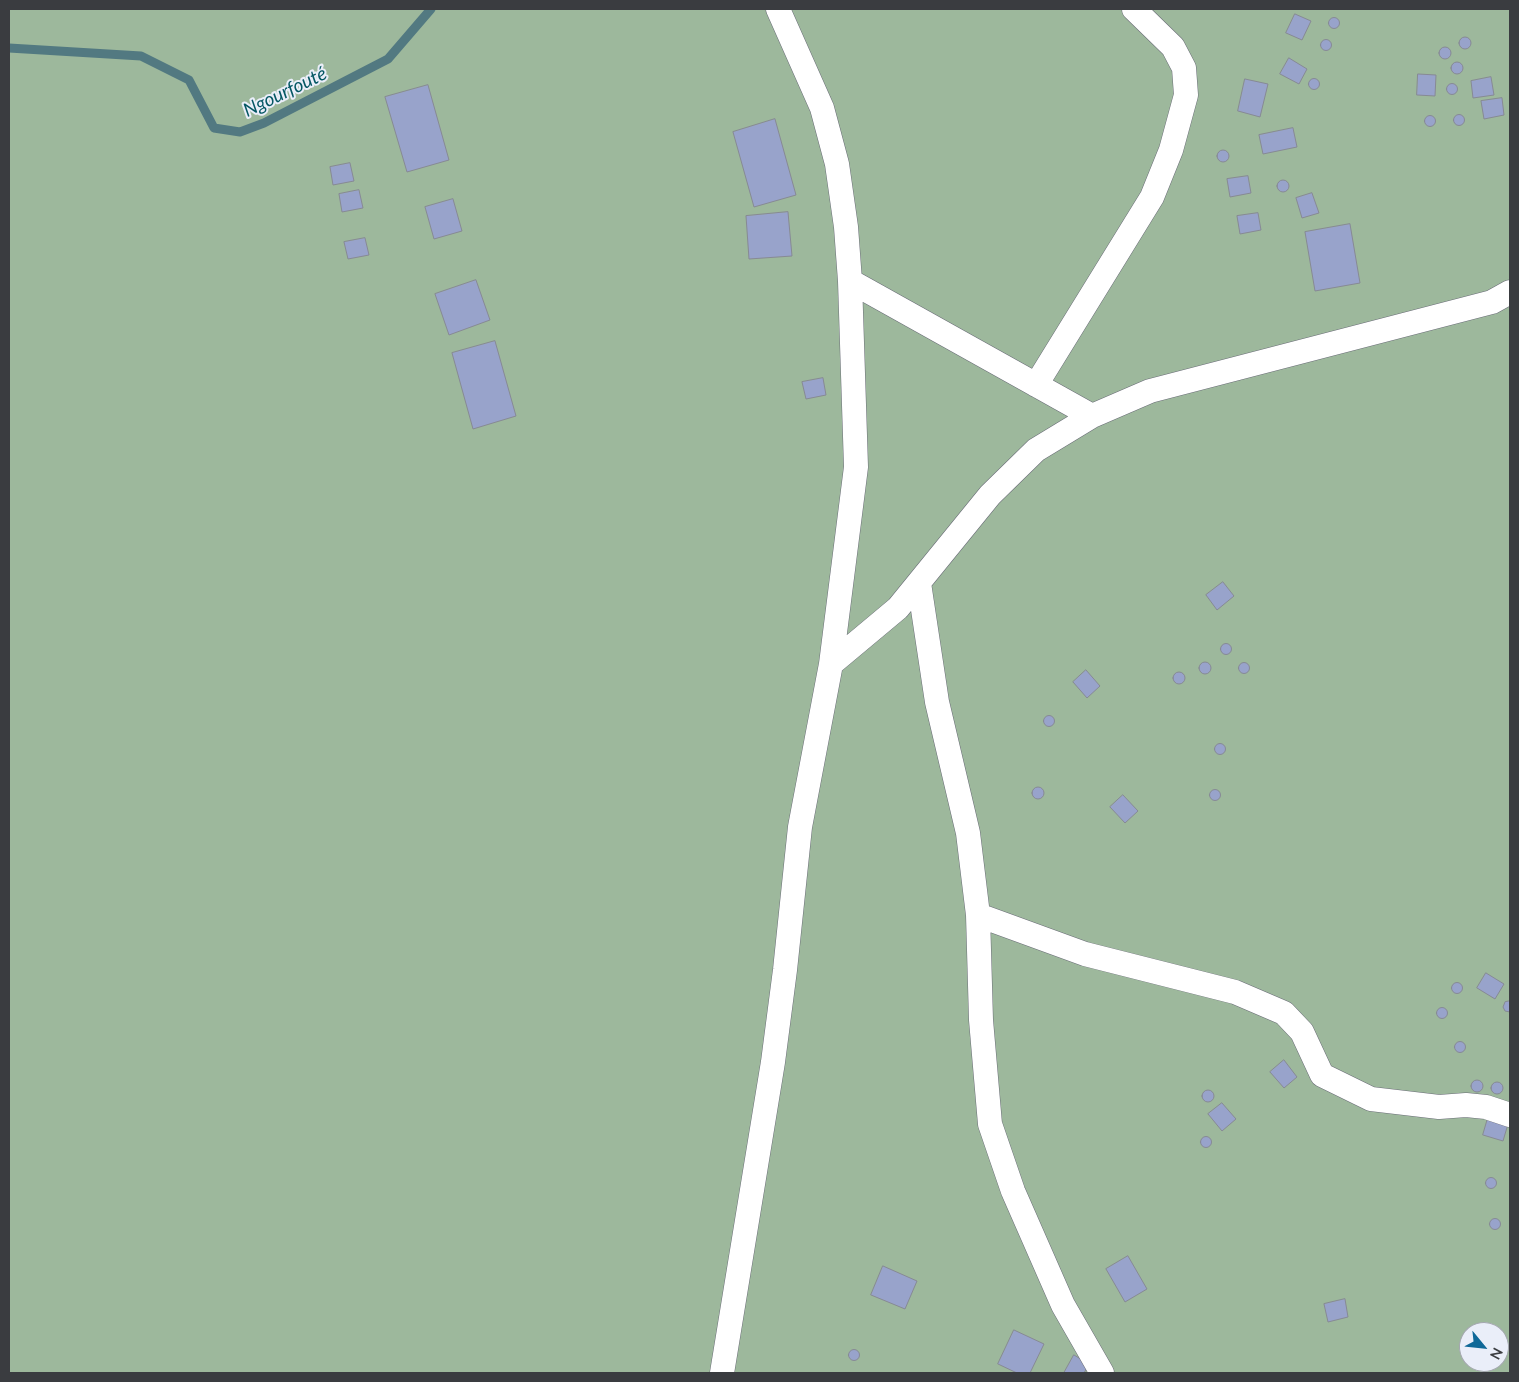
<!DOCTYPE html>
<meta charset="utf-8">
<style>
body{margin:0}
#map{position:relative;width:1519px;height:1382px;overflow:hidden;background:#dde0ec;font-family:Lato,sans-serif}
canvas{display:block}
.frame{position:absolute;inset:0;border:10px solid #3a3c40;pointer-events:none}
.north{position:absolute;left:1459px;top:1322px;width:50px;height:50px;box-sizing:border-box;background:#eaeef9;border:1px solid #a4a7af;border-radius:50%;rotate:118deg;font-size:14px;font-weight:700;line-height:20px;text-align:center;color:#3a3c40}
.north::after{content:'';display:block;margin:auto;width:18px;height:22px;background:#0f6898;clip-path:polygon(50% 0,100% 100%,50% 72%,0 100%)}
</style>
<div id="map">
<canvas width="1519" height="1382"></canvas>
<div class="frame"></div>
<div class="north">N</div>
</div>
<script>
const ctx = document.querySelector('canvas').getContext('2d');
ctx.lineJoin = 'round';
function paint(path, color) {
  ctx.fillStyle = color;
  ctx.fill(path, 'evenodd');
}
function strokePath(path, color, width, dash) {
  ctx.strokeStyle = color;
  ctx.lineWidth = width;
  ctx.lineCap = dash ? 'butt' : 'round';
  ctx.setLineDash(dash || []);
  ctx.stroke(path);
}
function drawText(font, color, halo, rows, align = 'center') {
  ctx.font = font + ' Lato,sans-serif';
  ctx.lineWidth = 4;
  ctx.setLineDash([]);
  ctx.textBaseline = 'middle';
  ctx.strokeStyle = halo;
  ctx.fillStyle = color;
  for (const [text, x, y, turn = 0] of rows) {
    ctx.save();
    ctx.translate(x, y);
    ctx.rotate((+turn || 0) * Math.PI / 180);
    ctx.textAlign = isNaN(turn) ? turn : align;
    if (halo) ctx.strokeText(text, 0, 0);
    ctx.fillText(text, 0, 0);
    ctx.restore();
  }
}
paint(new Path2D(`
 M9 9H1510V1373H9ZM1469 1332H1499V1362H1469Z`), '#9db89c');
strokePath(new Path2D(`
 M9 48 141 56 189 80 214 128 240 132 264 123 388 59 431 9`), '#527981', 9);
const building = new Path2D(`
 M1295 14 1311 21 1302 40 1286 33Z
 M1328.5 23a5.5 5.5 0 1 1 11 0a5.5 5.5 0 1 1-11 0Z
 M1459 43a6 6 0 1 1 12 0a6 6 0 1 1-12 0Z
 M1320.5 45a5.5 5.5 0 1 1 11 0a5.5 5.5 0 1 1-11 0Z
 M1439 53a6 6 0 1 1 12 0a6 6 0 1 1-12 0Z
 M1289 58 1307 69 1299 84 1280 74Z
 M1451 68a6 6 0 1 1 12 0a6 6 0 1 1-12 0Z
 M1418 74 1436 75 1435 96 1417 95Z
 M1491 77 1494 95 1473 98 1471 81Z
 M1308.5 84a5.5 5.5 0 1 1 11 0a5.5 5.5 0 1 1-11 0Z
 M1245 79 1268 84 1260 117 1238 111Z
 M1446.5 89a5.5 5.5 0 1 1 11 0a5.5 5.5 0 1 1-11 0Z
 M428 85 449 160 407 172 385 97Z
 M1502 98 1504 115 1484 119 1481 101Z
 M1453.5 120a5.5 5.5 0 1 1 11 0a5.5 5.5 0 1 1-11 0Z
 M1424.5 121a5.5 5.5 0 1 1 11 0a5.5 5.5 0 1 1-11 0Z
 M775 119 796 195 754 207 733 132Z
 M1293 128 1297 147 1263 154 1259 135Z
 M1217 156a6 6 0 1 1 12 0a6 6 0 1 1-12 0Z
 M350 163 354 181 333 185 330 167Z
 M1248 176 1251 193 1230 197 1227 179Z
 M1277 186a6 6 0 1 1 12 0a6 6 0 1 1-12 0Z
 M359 190 363 208 342 212 339 194Z
 M1312 193 1319 213 1302 218 1296 198Z
 M453 199 462 231 434 239 425 207Z
 M788 212 792 256 749 259 746 216Z
 M1258 213 1261 230 1240 234 1237 216Z
 M1350 224 1360 283 1315 291 1305 232Z
 M365 238 369 255 348 259 344 242Z
 M476 280 490 320 449 335 435 294Z
 M495 341 516 416 473 429 452 353Z
 M823 378 826 395 806 399 802 382Z
 M1223 582 1234 596 1217 610 1206 595Z
 M1220.5 649a5.5 5.5 0 1 1 11 0a5.5 5.5 0 1 1-11 0Z
 M1199 668a6 6 0 1 1 12 0a6 6 0 1 1-12 0Z
 M1238.5 668a5.5 5.5 0 1 1 11 0a5.5 5.5 0 1 1-11 0Z
 M1086 670 1100 686 1087 698 1073 682Z
 M1173 678a6 6 0 1 1 12 0a6 6 0 1 1-12 0Z
 M1043.5 721a5.5 5.5 0 1 1 11 0a5.5 5.5 0 1 1-11 0Z
 M1214.5 749a5.5 5.5 0 1 1 11 0a5.5 5.5 0 1 1-11 0Z
 M1032 793a6 6 0 1 1 12 0a6 6 0 1 1-12 0Z
 M1209.5 795a5.5 5.5 0 1 1 11 0a5.5 5.5 0 1 1-11 0Z
 M1123 795 1138 811 1125 823 1110 807Z
 M1486 973 1504 984 1495 999 1477 988Z
 M1451.5 988a5.5 5.5 0 1 1 11 0a5.5 5.5 0 1 1-11 0Z
 M1509 1001H1510V1012L1505 1011 1503 1007 1505 1002Z
 M1436.5 1013a5.5 5.5 0 1 1 11 0a5.5 5.5 0 1 1-11 0Z
 M1454.5 1047a5.5 5.5 0 1 1 11 0a5.5 5.5 0 1 1-11 0Z
 M1284 1060 1297 1077 1284 1088 1270 1072Z
 M1471 1086a6 6 0 1 1 12 0a6 6 0 1 1-12 0Z
 M1491 1088a6 6 0 1 1 12 0a6 6 0 1 1-12 0Z
 M1202 1096a6 6 0 1 1 12 0a6 6 0 1 1-12 0Z
 M1222 1103 1236 1119 1222 1131 1208 1114Z
 M1488 1118 1508 1124 1503 1141 1483 1135Z
 M1200.5 1142a5.5 5.5 0 1 1 11 0a5.5 5.5 0 1 1-11 0Z
 M1485.5 1183a5.5 5.5 0 1 1 11 0a5.5 5.5 0 1 1-11 0Z
 M1489.5 1224a5.5 5.5 0 1 1 11 0a5.5 5.5 0 1 1-11 0Z
 M1128 1256 1147 1289 1125 1302 1106 1269Z
 M883 1266 917 1281 905 1309 871 1295Z
 M1345 1299 1348 1317 1328 1322 1324 1304Z
 M1014 1330 1044 1344 1030 1373H1017L998 1364Z
 M848.5 1355a5.5 5.5 0 1 1 11 0a5.5 5.5 0 1 1-11 0Z
 M1074 1355 1089 1364 1084 1373H1064Z`);
paint(building, '#98a3cb');
strokePath(building, '#878a94', 1);
const street = new Path2D(`
 M850 281 1092 416
 M1036 385 1152 197 1171 150 1186 95 1184 68 1173 47 1134 9
 M919 583 937 702 968 833 978 915 981 1020 990 1124 1013 1191 1063 1305 1102 1373
 M831 664 898 608 990 495 1036 450 1092 416 1150 391 1492 302 1510 292
 M978 915 1085 954 1235 992 1284 1013 1302 1032 1322 1075 1371 1099 1439 1107 1466 1105 1486 1107 1510 1115
 M722 1373 773 1062 785 970 800 827 831 664 856 467 850 281 846 227 837 164 822 108 778 9`);
strokePath(street, '#6a6d77', 25);
strokePath(street, '#fff', 24);
drawText('italic 19px', '#045763', '#eaeef9', [
 ["Ngourfouté",285,92,-26]
]);
</script>
